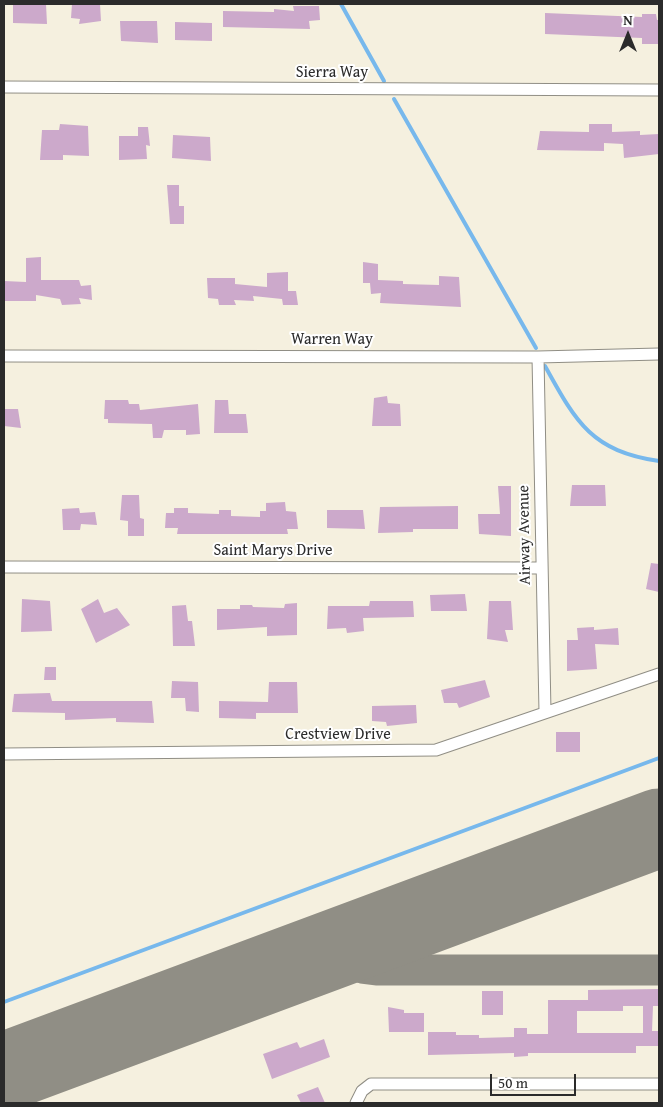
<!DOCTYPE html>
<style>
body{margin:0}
#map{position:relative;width:663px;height:1107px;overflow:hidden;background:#f5f0df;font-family:"Gentium Book Plus",serif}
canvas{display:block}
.frame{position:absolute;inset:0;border:5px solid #2b2b2b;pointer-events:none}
.north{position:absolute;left:603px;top:10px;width:50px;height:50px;-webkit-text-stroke:4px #fff;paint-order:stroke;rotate:0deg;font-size:14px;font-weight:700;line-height:20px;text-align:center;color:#2b2b2b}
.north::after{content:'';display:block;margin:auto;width:18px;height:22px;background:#2b2b2b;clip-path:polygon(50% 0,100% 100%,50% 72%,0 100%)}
.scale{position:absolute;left:490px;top:1074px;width:86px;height:22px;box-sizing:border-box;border:2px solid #2b2b2b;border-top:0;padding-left:6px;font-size:15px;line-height:18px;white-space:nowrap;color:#2b2b2b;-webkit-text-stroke:4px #fff;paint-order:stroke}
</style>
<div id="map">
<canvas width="663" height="1107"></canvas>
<div class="frame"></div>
<div class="north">N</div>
<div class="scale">50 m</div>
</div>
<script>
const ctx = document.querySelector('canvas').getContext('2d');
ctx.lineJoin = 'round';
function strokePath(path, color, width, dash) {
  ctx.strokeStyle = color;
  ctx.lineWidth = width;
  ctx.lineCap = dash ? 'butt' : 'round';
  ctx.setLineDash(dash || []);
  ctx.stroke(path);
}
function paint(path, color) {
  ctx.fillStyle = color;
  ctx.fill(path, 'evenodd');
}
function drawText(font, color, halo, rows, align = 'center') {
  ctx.font = font + ' "Gentium Book Plus",serif';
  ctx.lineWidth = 4;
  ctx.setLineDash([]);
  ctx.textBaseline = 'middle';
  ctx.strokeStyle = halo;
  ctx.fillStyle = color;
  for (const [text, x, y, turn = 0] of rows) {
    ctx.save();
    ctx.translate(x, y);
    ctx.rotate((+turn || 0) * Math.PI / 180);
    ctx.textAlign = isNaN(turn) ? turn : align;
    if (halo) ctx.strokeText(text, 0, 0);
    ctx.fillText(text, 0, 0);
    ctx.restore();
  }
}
strokePath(new Path2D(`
 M341 4 384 81
 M394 99 536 348
 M545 366C576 422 591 451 659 461
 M4 1002 659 758`), '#77b8ec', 4);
strokePath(new Path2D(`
 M343 946 351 963 362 968 378 970H659`), '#908e85', 31);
strokePath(new Path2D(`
 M4 1072 659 828`), '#908e85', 79);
paint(new Path2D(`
 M13 4H46L47 24 13 23Z
 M72 4H100L101 21 79 24 80 19 71 18Z
 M293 6H319L320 20 309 21 310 29 223 27V11L274 12V9L294 11Z
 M545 13 642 17V14H656L657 20H659V44H642V38L545 34Z
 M120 21H157L158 43 121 41Z
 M175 22 212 23V41L175 40Z
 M60 124 88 126 89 156 63 155V160H40L42 130H59Z
 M589 124H612V132L640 131V135L659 134V154L624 158 623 144 604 143V151L537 150 540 131 589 132Z
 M138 127H148L150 146 146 145 147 159 119 160V136H138Z
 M173 135 210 137 211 161 172 158Z
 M167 185H179V206H184V224H170Z
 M41 257V280H79L81 286 91 285 92 300 79 298 81 304 62 305 60 299 36 295V301H4V281L26 282V258Z
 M363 262 378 264V280L403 281V284L439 285V276L459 277 461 307 380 303 381 293 371 294 370 283H363Z
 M288 272V291H296L298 305H283L282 299 253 296 254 301 234 300 236 305H219L218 299 208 298 207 278H235V284L267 287V273Z
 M387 396 388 403 400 404 401 426H372L374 398Z
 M105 400H128L129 404H139L140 410 198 404 200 434 186 435V430H164L162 438H153L152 424 108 423V419H104Z
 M215 400H228L229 414H246L248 433H214Z
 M4 409H18L21 428 4 426Z
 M572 485H605L606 506H570Z
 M498 486H511V536L479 534 478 514H500Z
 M122 495H139L140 518 144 519V536H128V521L120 520Z
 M285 502 286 511 296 512 298 529H287L288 534H177L178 528H165L166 513H174V508H188V513L219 514V510H231V516L260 517V511H266V503Z
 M458 506V529H413V532L378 533 380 507Z
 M79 508 80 513 95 512 97 525 81 524 80 530H63L62 509Z
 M327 510H363L365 529 327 528Z
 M651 563 659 564V592L646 589Z
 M465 594 467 611H431L430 595Z
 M22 599 50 601 52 631 21 632Z
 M98 599 104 613 117 608 130 625 96 643 81 609Z
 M370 601H413L414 617 363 618 364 631 347 633 346 628 327 629 328 606H369Z
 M489 601H511L513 630H505L508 642 487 639Z
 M297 603V635L267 636V627L217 630V609H240V605H252L253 607 284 608 285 604Z
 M186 605 188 621H192L195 646H173L172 606Z
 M594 627V630L618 628 619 645 595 644 597 669 567 671V640H578L577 628Z
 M45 667H56V680H44Z
 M485 680 490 697 459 708 457 703H444L441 690Z
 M172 681 198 682 199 712 186 711 185 698H171Z
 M269 682H297L298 713H256V719L219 718V701L268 702Z
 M50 693 52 701H152L154 723 116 722V718L65 720V713L12 712 14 694Z
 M416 705 417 723 387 726 386 722 372 721V706Z
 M556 732H580V752H556Z
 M659 989V1006H653L652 1031H659V1046H636V1053H528V1056L514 1057V1053L428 1055V1032H456V1035H479V1038L514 1037V1028H527V1034H548V1000H588V990ZM623 1006H643V1033H577V1011H623Z
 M482 991H503V1015H482Z
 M388 1007 404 1010V1013H424V1032H389Z
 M324 1039 330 1057 272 1079 263 1054 297 1042 300 1048Z
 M318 1087 325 1103H301L297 1095Z`), '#cca9cb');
const minor = new Path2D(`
 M4 87 659 90
 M4 356 538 357 659 354
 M538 357 545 712
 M4 567 542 568
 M4 754 436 750 659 674
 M356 1103 362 1091 371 1084H659`);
strokePath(minor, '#908e85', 13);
strokePath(minor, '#fff', 11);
drawText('16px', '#2b2b2b', '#fff', [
 ["Sierra Way",332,73],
 ["Warren Way",332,340],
 ["Airway Avenue",525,535,-91],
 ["Saint Marys Drive",273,551],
 ["Crestview Drive",338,735]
]);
</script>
